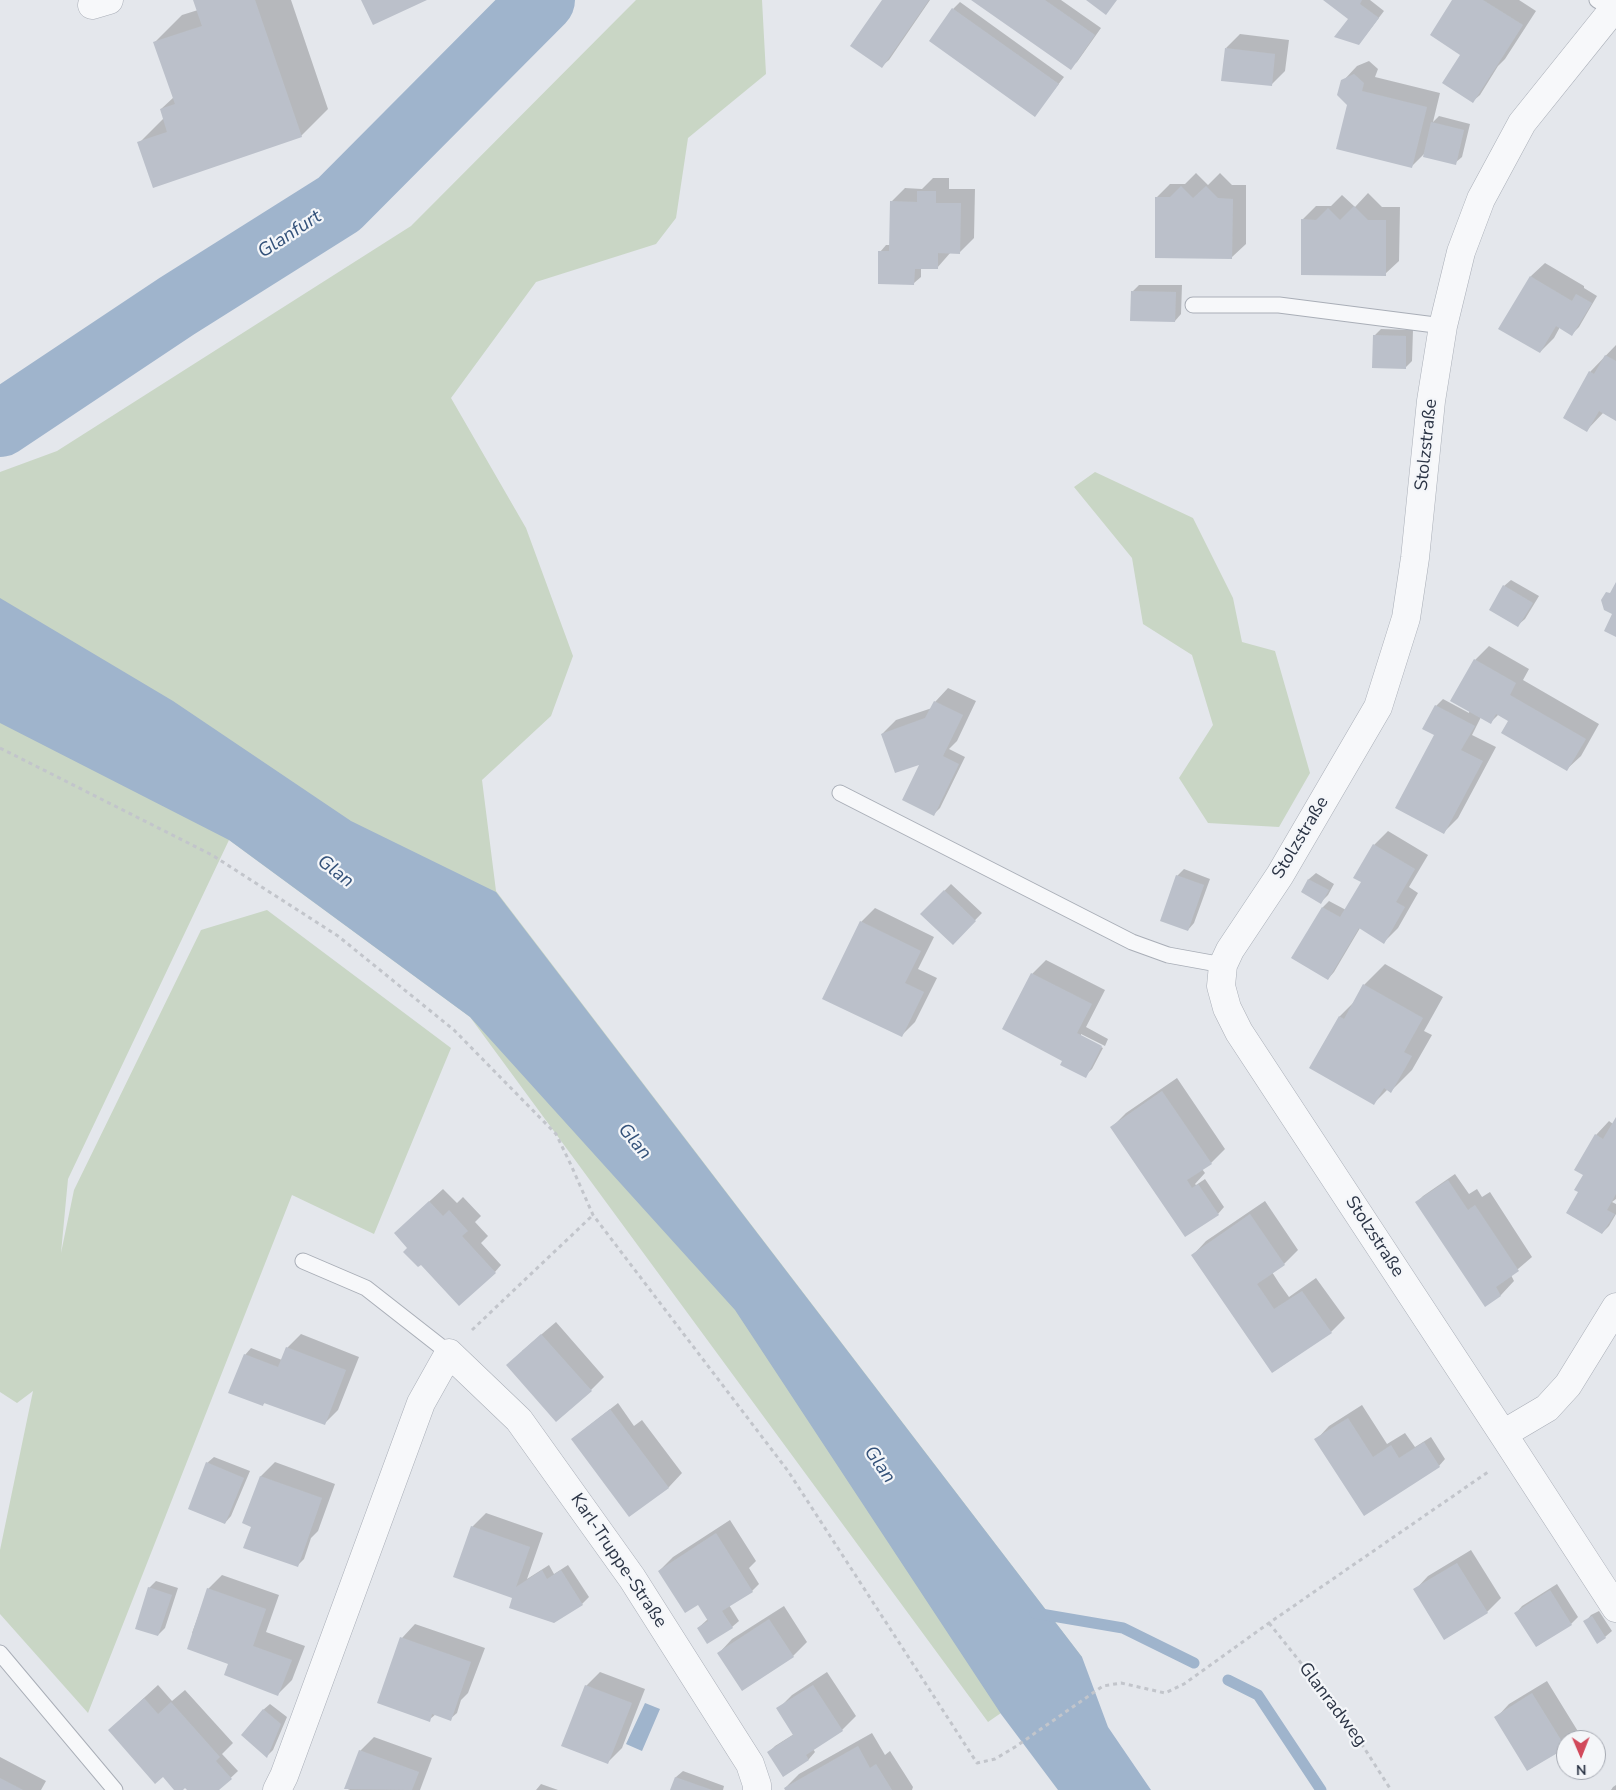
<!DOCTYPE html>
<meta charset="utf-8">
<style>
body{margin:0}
#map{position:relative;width:1616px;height:1790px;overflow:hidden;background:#e4e7ec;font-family:"Nunito Sans",sans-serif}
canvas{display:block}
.north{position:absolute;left:1556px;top:1730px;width:50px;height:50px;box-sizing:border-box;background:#f4f6f9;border:1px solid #a4a8b1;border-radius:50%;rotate:179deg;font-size:14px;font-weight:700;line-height:20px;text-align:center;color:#2b3445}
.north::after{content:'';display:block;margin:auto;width:18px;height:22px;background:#d1495b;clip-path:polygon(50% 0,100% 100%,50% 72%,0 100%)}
</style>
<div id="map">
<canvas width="1616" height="1790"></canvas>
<div class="north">N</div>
</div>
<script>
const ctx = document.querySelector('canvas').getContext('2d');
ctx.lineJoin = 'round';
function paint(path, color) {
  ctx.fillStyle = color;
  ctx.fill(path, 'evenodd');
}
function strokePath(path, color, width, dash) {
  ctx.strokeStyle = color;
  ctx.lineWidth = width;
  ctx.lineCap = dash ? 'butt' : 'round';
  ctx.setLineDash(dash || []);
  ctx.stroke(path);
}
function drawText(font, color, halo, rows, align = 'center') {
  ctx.font = font + ' "Nunito Sans",sans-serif';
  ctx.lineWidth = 4.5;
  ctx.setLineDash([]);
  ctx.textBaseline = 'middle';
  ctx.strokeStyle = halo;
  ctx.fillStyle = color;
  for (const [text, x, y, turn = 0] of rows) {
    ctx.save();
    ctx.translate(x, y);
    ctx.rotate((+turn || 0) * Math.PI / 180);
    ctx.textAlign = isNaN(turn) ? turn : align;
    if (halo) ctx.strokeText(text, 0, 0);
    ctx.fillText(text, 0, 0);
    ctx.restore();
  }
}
paint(new Path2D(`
 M636 0H762L766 74 688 138 676 218 656 244 536 282 451 398 526 528 573 656 551 716 482 780 496 891 1082 1657 988 1722 470 1017 229 840 68 1179 61 1253 74 1190 201 930 267 910 451 1048 374 1234 292 1195 88 1713 0 1614V1550L33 1391 17 1403 0 1392V472L57 451 411 226Z
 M1095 472 1193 518 1233 598 1242 642 1275 651 1310 773 1279 827 1208 823 1179 778 1213 725 1192 655 1143 624 1132 558 1074 487Z`), '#c9d6c5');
paint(new Path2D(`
 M0 598 173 701 351 821 496 892 1082 1657 1108 1727 1151 1790H1058L1001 1714 735 1310 470 1017 229 840 0 723Z
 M645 1703 660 1709 642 1751 626 1744Z`), '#9fb4cc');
paint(new Path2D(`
 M194 0H291L328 109 301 136 139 143 164 118 161 109 174 97 155 42 182 15 198 10Z
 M883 0H930L889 60 882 66Z
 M973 0H1061L1101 28 1077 62 1070 68Z
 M1325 0H1370L1384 11 1359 44 1350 19Z
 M1454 0H1519L1536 11 1505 59 1498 66 1480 95 1473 101 1461 55Z
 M960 2 1064 77 1035 115 953 9Z
 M1240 34 1289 40 1285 71 1271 85 1226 48Z
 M1369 61 1378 69 1375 77 1440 93 1433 122 1439 116 1470 124 1462 157 1455 163 1425 153 1412 166 1348 104 1343 81 1357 66Z
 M1196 173 1208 185 1220 173 1232 185H1246V244L1232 257 1156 198 1170 184H1185Z
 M933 178H949V189H975L974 238 960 252H951L937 268H921V277L914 283 880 252 886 245H891V202L905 188 922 189Z
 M1368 193 1382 207H1400L1399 261 1385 274 1302 220 1316 206H1331L1342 195 1355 207Z
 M1545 263 1584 286V288L1597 296 1579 327 1572 334 1560 327 1554 338 1540 352 1531 276Z
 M1139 285H1182L1181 314 1175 321 1132 292Z
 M1381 329 1413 330 1412 361 1406 367 1374 336Z
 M1616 345V419L1604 412 1587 430 1564 418 1590 372Z
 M1511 580 1539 596 1525 619 1518 625 1504 586Z
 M1489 646 1529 669 1523 680 1599 724 1581 756 1567 769 1510 721 1499 714 1490 723 1481 717 1472 735 1496 747 1458 818 1444 832 1435 735 1436 706 1443 699 1469 713 1475 660Z
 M948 688 976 701 957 741 949 749 965 757 940 808 934 814 920 766 882 734 896 720 932 708 935 702Z
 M1388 831 1428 855 1409 887 1418 893 1398 928 1384 942 1360 928 1334 972 1328 979 1323 907 1329 901 1346 910 1363 881 1374 845Z
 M1184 869 1210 879 1194 923 1188 930 1177 876Z
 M1316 873 1334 884 1328 895 1321 902 1302 891 1309 879Z
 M951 884 982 913 953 943 922 914Z
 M875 908 934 937 918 969 937 978 915 1022 901 1036 861 922Z
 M1046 960 1105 990 1086 1027 1108 1039 1105 1046 1081 1034V1037L1103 1048 1092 1069 1085 1076 1064 1060 1032 974Z
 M1385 964 1443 997 1424 1031 1432 1035 1412 1070 1391 1091 1388 1089 1374 1103 1311 1068 1340 1016 1355 1001 1364 985Z
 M1177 1078 1225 1149 1211 1163 1202 1169 1205 1173 1195 1184 1196 1185 1205 1179 1224 1207 1218 1214 1112 1127 1126 1113Z
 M1616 1119V1199L1612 1202 1616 1204V1214L1609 1226 1602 1233 1580 1192 1596 1135 1609 1121 1613 1124Z
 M1455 1174 1469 1194 1477 1189 1482 1197 1490 1192 1532 1257 1511 1275 1514 1281 1501 1295 1485 1305 1417 1202 1423 1196Z
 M443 1189 457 1203 463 1197 481 1216 475 1222 488 1236 481 1243 501 1265 495 1272 408 1248 409 1220Z
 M1265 1201 1298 1250 1284 1264 1272 1272 1279 1283 1289 1297 1316 1278 1345 1318 1331 1332 1273 1372 1193 1255 1206 1241Z
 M556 1322 604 1377 591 1390 522 1351Z
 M301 1334 359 1357 338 1410 324 1424 266 1402 262 1405 245 1355 251 1348 282 1360 287 1348Z
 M618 1403 634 1426 642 1420 682 1473 669 1487 630 1515 572 1439Z
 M1362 1405 1387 1444 1405 1433 1415 1447 1431 1437 1445 1459 1439 1466 1364 1514 1316 1440 1329 1426Z
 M214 1457 250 1471 231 1516 225 1523 207 1463Z
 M275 1462 335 1484 318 1531 311 1538 304 1559 297 1566 252 1527 261 1476Z
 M486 1513 543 1533 527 1579 549 1565 554 1574 568 1565 589 1597 582 1604 515 1593 472 1527Z
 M730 1520 756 1561 749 1568 759 1584 752 1591 729 1605 739 1621 732 1627 698 1628 708 1619 698 1603 659 1571 673 1557Z
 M1471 1550 1501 1598 1487 1612 1415 1590 1428 1576Z
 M222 1575 279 1595 266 1632 305 1646 292 1680 278 1694 192 1633 208 1589Z
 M156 1581 178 1588 165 1628 158 1635 149 1588Z
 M1557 1584 1578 1617 1571 1624 1537 1646 1516 1613 1522 1606Z
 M784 1606 807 1642 793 1656 719 1653 732 1639Z
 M1599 1611 1612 1631 1605 1637 1585 1622 1591 1615Z
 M415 1624 485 1648 468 1693 461 1700 457 1713 450 1719 436 1714 429 1720 402 1638Z
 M600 1672 645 1689 622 1748 608 1762 586 1686Z
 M827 1672 856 1716 842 1730 813 1749 815 1752 809 1759 783 1775 769 1752 775 1746 794 1734 778 1709 792 1695Z
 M1547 1681 1579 1733 1572 1740H1566V1746L1528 1770 1496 1718 1509 1704Z
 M158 1685 172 1701 185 1690 233 1743 222 1754 238 1771 218 1790H188L191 1784 181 1790H176L163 1775 109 1730Z
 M270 1704 287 1717 273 1750 267 1756 263 1710Z
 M872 1733 885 1755 890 1751 913 1787 912 1790H787L785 1788 799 1774Z
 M374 1737 432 1758 420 1790H350L345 1788 360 1751Z
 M0 1757 46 1781 41 1790H0Z
 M683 1771 724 1786 723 1790H672L676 1777Z
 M541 1784 558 1790H536Z
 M1616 1785V1790H1611L1613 1787Z`), '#0003');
strokePath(new Path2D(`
 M1035 1613 1123 1628 1194 1663
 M1228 1680 1258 1695 1321 1790`), '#9fb4cc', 11);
strokePath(new Path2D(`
 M0 424 177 306 339 204 542 0`), '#9fb4cc', 66);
paint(new Path2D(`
 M193 0H255L302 137 153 188 137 142 167 132 160 109 175 104 153 42 202 26Z
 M361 0H427L373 25Z
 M882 0H929L882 68 850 46Z
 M971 0H1045L1095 35 1071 70Z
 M1086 0H1117L1106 15Z
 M1323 0H1362L1360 4 1379 18 1359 45 1334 37 1348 19Z
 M1452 0H1483L1523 25 1473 103 1442 83 1460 55 1430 35Z
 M952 8 1059 84 1035 117 929 41Z
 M1225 48 1275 54 1272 86 1221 81Z
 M1354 74 1364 83 1362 91 1427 107 1412 168 1336 149 1347 105 1337 95 1341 80Z
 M1431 122 1464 130 1456 165 1423 157Z
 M1181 186 1193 198 1206 186 1218 198 1233 199 1232 259 1155 258V197H1170Z
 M917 191H936V203H961L960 254 938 253V269H915L914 285 878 284V251H889L890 201 917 202Z
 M1354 206 1368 220H1386V276L1301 275V219L1316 220 1328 208 1340 220Z
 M1530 276 1572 301 1576 294 1592 303 1572 336 1556 326 1540 353 1498 329Z
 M1131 291 1176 292 1175 322 1130 321Z
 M1373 335 1406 336V369L1372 368Z
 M1605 355 1616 361V421L1599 411 1587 432 1563 418 1589 371 1594 374Z
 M1616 582V637L1604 631 1612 614 1604 610 1601 600 1606 592 1610 593Z
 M1503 585 1533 603 1518 627 1489 610Z
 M1474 659 1516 683 1510 695 1586 739 1567 771 1501 733 1508 721 1496 714 1491 724 1450 701Z
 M934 701 963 715 943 756 959 764 934 816 902 800 919 765 895 773 881 734 925 718Z
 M1435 705 1475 726 1461 750 1483 761 1444 834 1395 808 1434 735 1422 729Z
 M1373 844 1415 869 1396 902 1405 907 1384 944 1359 928 1328 980 1291 958 1322 907 1340 917 1361 882 1353 878Z
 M1176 875 1204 885 1188 931 1160 921Z
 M1308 879 1329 890 1321 904 1301 892Z
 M944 890 976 921 953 945 920 914Z
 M860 921 921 951 905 983 924 992 902 1037 822 999Z
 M1031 973 1092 1004 1077 1033 1102 1046 1086 1078 1060 1065 1062 1061 1002 1029Z
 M1363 984 1423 1018 1404 1052 1412 1056 1391 1093 1384 1088 1374 1105 1309 1068 1339 1016 1344 1019Z
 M1162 1091 1212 1164 1187 1180 1192 1188 1198 1184 1219 1215 1185 1237 1110 1127Z
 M1616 1117V1194L1607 1210 1615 1214 1602 1234 1566 1213 1578 1192 1574 1190 1583 1175 1574 1170 1595 1134 1603 1139Z
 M1448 1180 1468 1210 1475 1205 1519 1271 1496 1287 1501 1296 1485 1307 1415 1202Z
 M429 1201 443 1216 449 1210 468 1231 462 1236 496 1273 459 1306 421 1265 418 1267 403 1252 407 1248 394 1233Z
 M1250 1214 1285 1265 1257 1284 1266 1297 1274 1309 1302 1291 1332 1333 1272 1373 1191 1255Z
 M541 1334 592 1391 556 1422 506 1365Z
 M286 1347 346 1370 325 1425 264 1403 263 1406 228 1393 244 1354 278 1367Z
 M610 1409 669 1488 629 1517 571 1439Z
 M1348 1418 1373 1457 1391 1445 1399 1458 1424 1442 1440 1467 1364 1516 1314 1439Z
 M206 1462 244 1478 225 1524 188 1509Z
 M260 1476 322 1498 298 1567 243 1548 251 1527 242 1523Z
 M471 1526 530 1547 516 1587 542 1570 547 1579 561 1570 583 1605 554 1623 509 1608 512 1598 453 1577Z
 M716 1533 753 1592 722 1611 733 1628 707 1644 697 1628 708 1621 698 1605 685 1613 658 1571Z
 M1457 1563 1488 1613 1444 1640 1413 1589Z
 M148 1587 172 1595 158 1636 135 1629Z
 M207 1588 266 1609 253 1646 292 1660 278 1696 224 1675 228 1664 187 1649Z
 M1550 1590 1572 1625 1536 1647 1514 1613Z
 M1592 1616 1606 1638 1597 1644 1583 1621Z
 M769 1619 794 1657 742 1691 717 1653Z
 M400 1637 471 1662 451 1721 432 1714 430 1722 377 1703Z
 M585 1685 632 1703 608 1764 561 1746Z
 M813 1685 843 1731 806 1755 809 1760 783 1777 767 1752 793 1735 776 1708Z
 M1532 1693 1566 1748 1527 1771 1494 1717Z
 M144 1698 158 1714 171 1702 220 1757 216 1761 232 1779 219 1790H187L185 1788 183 1790H174L163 1777 155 1784 108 1730Z
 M263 1709 281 1724 267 1758 241 1735Z
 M858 1746 870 1768 876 1764 892 1790H785L784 1788Z
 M359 1750 419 1772 412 1790 344 1789Z
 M675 1777 712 1790H670Z
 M0 1778 23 1790H0Z`), '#bbc0ca');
const lane = new Path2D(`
 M1597 0 1613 10
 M1193 305H1279L1443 326
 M840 793 1132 942 1168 955 1223 965
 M303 1261 366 1288 449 1353
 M0 1653 115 1790`);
const street = new Path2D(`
 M92 5 109 0
 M1616 6 1522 123 1481 199 1461 252 1443 326 1431 401 1415 558 1406 618 1378 707 1280 875 1230 950 1223 965 1221 986 1227 1008 1239 1032 1503 1434 1616 1608
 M1503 1434 1547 1408 1568 1385 1616 1307
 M277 1790 284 1776 421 1403 449 1353 519 1420 632 1578 750 1764 757 1785V1790`);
strokePath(lane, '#a9aeb7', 17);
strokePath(street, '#a9aeb7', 29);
strokePath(new Path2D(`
 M0 748 212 855 338 936 454 1030 556 1134 571 1165 593 1215 788 1471 977 1763 995 1759 1015 1747 1103 1686 1121 1683 1165 1693 1184 1684 1269 1623 1488 1472
 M472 1330 593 1215
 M1269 1623 1345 1718 1391 1790`), '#c2c5cb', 3, [4, 4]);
strokePath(lane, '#f7f8fa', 15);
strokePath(street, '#f7f8fa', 28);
drawText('18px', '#2b3445', '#f4f6f9', [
 ["Stolzstraße",1427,445,-84],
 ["Stolzstraße",1301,838,-59],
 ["Stolzstraße",1374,1237,57],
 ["Karl-Truppe-Straße",618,1561,56],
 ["Glanradweg",1332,1705,53]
]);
drawText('italic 19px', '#34527a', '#f4f6f9', [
 ["Glanfurt",290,235,-33],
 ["Glan",335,872,38],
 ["Glan",634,1142,50],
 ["Glan",879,1465,55]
]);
</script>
